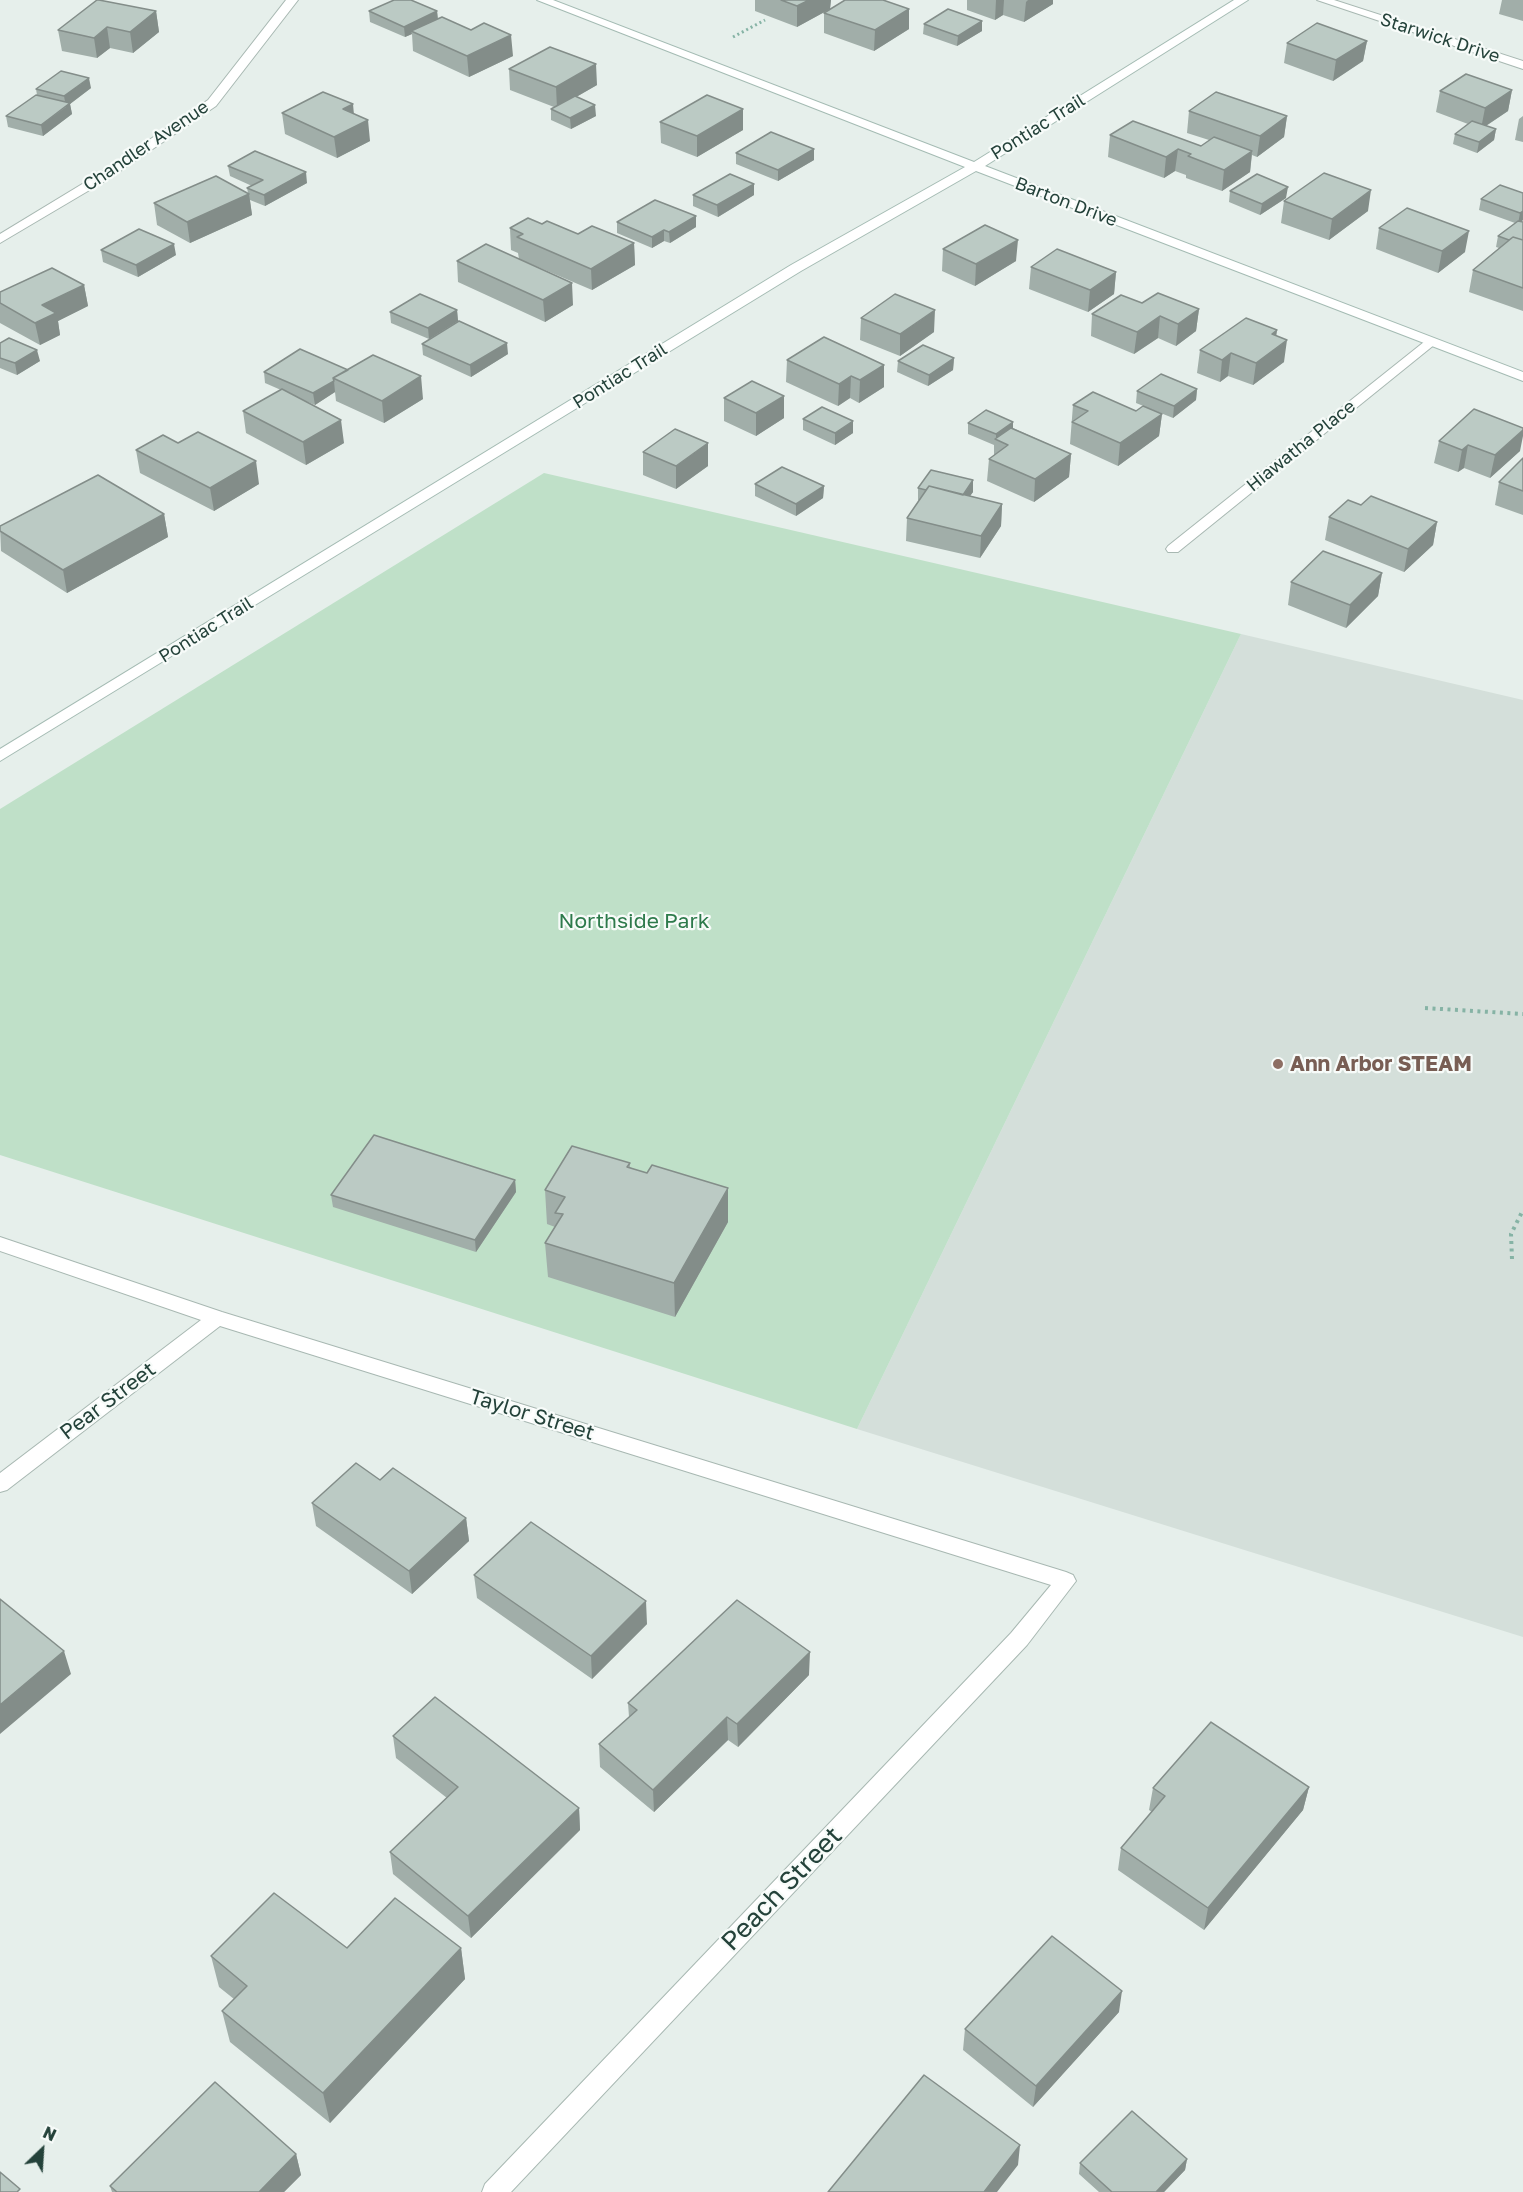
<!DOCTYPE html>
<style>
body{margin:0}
#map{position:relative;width:1523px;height:2192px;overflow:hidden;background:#e6efeb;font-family:"Golos Text",sans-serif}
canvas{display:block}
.north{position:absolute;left:12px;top:2120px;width:60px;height:60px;-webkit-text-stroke:4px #f7fbf9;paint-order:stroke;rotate:25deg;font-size:16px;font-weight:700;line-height:24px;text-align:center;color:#24423a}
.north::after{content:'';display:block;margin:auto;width:21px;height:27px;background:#24423a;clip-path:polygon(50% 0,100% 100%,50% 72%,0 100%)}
</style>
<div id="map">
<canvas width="1523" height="2192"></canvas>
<div class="north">N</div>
</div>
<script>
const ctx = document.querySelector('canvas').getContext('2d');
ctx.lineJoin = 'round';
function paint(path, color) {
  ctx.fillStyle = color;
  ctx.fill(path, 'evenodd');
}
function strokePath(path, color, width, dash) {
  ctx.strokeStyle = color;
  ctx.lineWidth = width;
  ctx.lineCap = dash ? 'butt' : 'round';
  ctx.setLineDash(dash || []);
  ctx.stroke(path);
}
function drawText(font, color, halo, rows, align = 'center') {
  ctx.font = font + ' "Golos Text",sans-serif';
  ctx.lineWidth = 4.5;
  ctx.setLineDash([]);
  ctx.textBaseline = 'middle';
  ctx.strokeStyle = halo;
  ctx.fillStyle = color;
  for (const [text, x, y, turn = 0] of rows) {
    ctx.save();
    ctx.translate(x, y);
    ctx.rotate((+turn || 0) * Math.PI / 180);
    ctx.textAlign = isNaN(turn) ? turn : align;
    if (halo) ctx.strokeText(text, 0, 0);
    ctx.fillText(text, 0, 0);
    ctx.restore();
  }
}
paint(new Path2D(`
 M1241 634 1523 700V1637L857 1429Z`), '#d4dfda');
paint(new Path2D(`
 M544 473 1241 634 857 1429 0 1155V809Z`), '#bfe0c8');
const street = new Path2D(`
 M286 0H298L216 106 110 178 0 243V234L102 172 208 100Z
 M1317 0H1334L1523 61V69Z
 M1429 338 1434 339V345L1178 552H1168L1166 549 1168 546Z
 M0 1237 222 1312 1066 1572 1073 1575 1076 1581 1027 1645 511 2192H482L485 2184 1011 1633 1051 1585 220 1326 7 1490 0 1492V1473L201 1320 0 1251Z`);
const secondary = new Path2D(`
 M537 0H553L974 162 1234 0H1248L985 166 1523 372V381L976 171 801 271 0 761V749L791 265 965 167Z`);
strokePath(street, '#a8b8b2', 2);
strokePath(secondary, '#a4bbb3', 2);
strokePath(new Path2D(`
 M733 37 765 20`), '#86b3a5', 3, [2, 3]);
strokePath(new Path2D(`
 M1425 1008 1523 1014
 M1512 1259 1511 1234 1523 1210`), '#86b3a5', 4, [3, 4.5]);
paint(street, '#fff');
paint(secondary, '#fff');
paint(new Path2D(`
 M755 0H831L830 9 797 27 755 11Z
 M967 0H1053V4L1024 22 1003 15 995 20 967 10Z
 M1502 0H1523V21L1499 14Z
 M909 9V29L874 51 824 33V13Z
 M156 11 159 32 133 53 110 48 97 58 62 51 58 30Z
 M369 11H437L438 19 471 30 513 56 469 77 413 51 412 34 405 37 370 22Z
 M924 24 982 31 957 46 923 34Z
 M1367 41 1363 61 1333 81 1284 63 1287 43Z
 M509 69 597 85 576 97 596 116 571 129 551 120V109L554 107 510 90Z
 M91 88 70 104 72 114 43 136 8 127 6 116 37 95 36 89Z
 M1512 90 1508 111 1486 126 1496 129 1494 140 1477 153 1453 144 1455 134 1468 124 1436 112 1440 91Z
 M1189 111 1287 116 1284 137 1257 157 1252 155 1250 172 1222 191 1186 178V175L1175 171 1164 178 1108 157 1110 135 1201 146 1209 140 1187 133Z
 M282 113 353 114 370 141 337 158 285 134Z
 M1523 116V142L1515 140 1519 119Z
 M660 122 743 130 697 157 661 143Z
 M736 153 814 160 778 181 736 164Z
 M228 166 307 183 265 206 250 200 252 215 190 243 157 225 154 203 248 193 247 188 252 186 230 176Z
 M754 184V195L718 217 693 206V195Z
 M1230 191 1286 198 1260 215 1229 202Z
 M1523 193V220L1521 222H1523V311L1469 292 1473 270 1499 248 1496 247 1498 236 1515 223 1479 210 1481 199Z
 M1284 201 1368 211 1329 240 1281 223Z
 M617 222 696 227 670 243 664 241 652 248 617 233Z
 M542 224 578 234 634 243 635 265 592 290 519 259 518 253 511 250 510 228Z
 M1379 228 1465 252 1438 273 1376 249Z
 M943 249 1016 261 975 286 942 271Z
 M101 250 176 255 138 277 103 262Z
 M457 261 573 305 545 322 458 282Z
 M1031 267 1116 272 1114 294 1088 312 1029 289Z
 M84 285 88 306 58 321 60 335 40 345 0 323V292Z
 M1142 303 1199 309 1196 331 1176 346 1158 338 1134 354 1091 336 1092 314Z
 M457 310 458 321 429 339 391 323 390 312Z
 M861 318 934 332 900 356 860 340Z
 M1277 330 1276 336 1284 362 1253 385 1228 376 1220 382 1197 373 1200 350Z
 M824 337 884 387 859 403 850 398 838 406 786 382 787 360Z
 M0 343 40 361 17 375 0 368Z
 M422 344 508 354 471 377 423 355Z
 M954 358 953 370 928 386 897 372 898 361Z
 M348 370 423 399 384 423 336 401 335 392 315 405 298 398 344 443 306 465 246 433 243 411 281 390 265 383 264 372Z
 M1197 389 1196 400 1173 418 1136 403 1137 391Z
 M724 398 784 418 756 436 724 421Z
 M1073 405 1162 414 1159 436 1118 466 1070 444Z
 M803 419 853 433 835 445 803 430Z
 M968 423 1013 428 1071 454 1069 477 1034 502 987 481 989 459 994 455V445L968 434Z
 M1439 441 1520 451 1490 478 1464 468 1458 472 1434 463Z
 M136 450 259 484 214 511 140 473Z
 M643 452 708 466 676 489 643 475Z
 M1523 458V515L1495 505 1499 482Z
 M755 484 824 486 823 498 796 516 755 496Z
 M918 488 973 492 970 496 1002 504 1001 526 980 558 906 541 907 518 919 500H918Z
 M1361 505 1437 522 1433 545 1404 572 1325 540 1329 517Z
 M164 514 168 537 67 593 1 551 0 526Z
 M1382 573 1378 596 1346 628 1288 605 1291 582Z
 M630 1163V1167L728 1222 675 1317 548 1277 545 1243 555 1227 547 1224 545 1190Z
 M515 1180 516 1192 476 1252 333 1207 331 1195Z
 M380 1480 466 1518 469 1541 412 1594 316 1526 312 1503Z
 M474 1575 647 1624 592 1679 477 1598Z
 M809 1675 738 1747 728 1740 654 1812 600 1767 599 1744 629 1717 628 1703Z
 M393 1736 579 1808 580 1830 471 1938 393 1874 390 1852 447 1798 396 1758Z
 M1309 1787 1303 1810 1204 1930 1118 1870 1121 1848 1152 1812 1149 1810 1153 1788Z
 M347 1948H461L465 1979 330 2123 230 2042 222 2011 234 1999 219 1987 211 1956Z
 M1119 2012 1033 2107 963 2050 965 2029Z
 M296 2154 301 2175 284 2192H112L110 2186Z
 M1187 2159 1185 2170 1164 2192H1099L1079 2174 1080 2163Z`), '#a1aea9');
paint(new Path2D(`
 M809 0H831L830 9 797 27V6Z
 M996 0H1004L1003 15 995 20Z
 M1028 0H1053V4L1024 22 1026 2Z
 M909 9V29L874 51 875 30Z
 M156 11 159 32 133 53 130 32Z
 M437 11 438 22 411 31 412 34 405 37 404 27Z
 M982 21V31L957 46 958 36Z
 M107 27 110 48 97 58 94 38Z
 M511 35 513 56 469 77 467 56Z
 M1367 41 1363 61 1333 81 1336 60Z
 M596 64 597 85 557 108 556 87Z
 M89 78 91 88 70 104 72 114 43 136 41 125 66 107 64 96Z
 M1512 90 1508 111 1481 129 1485 108Z
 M353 104 355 126 343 109Z
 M595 105 596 116 571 129 570 118Z
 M743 109V130L697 157V136Z
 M1287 116 1284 137 1257 157 1260 136Z
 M368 120 370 141 337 158 334 137Z
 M1496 129 1494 140 1477 153 1479 142Z
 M814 149V160L778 181V170Z
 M1178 149 1175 171 1164 178 1166 157Z
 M1252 151 1250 172 1222 191 1224 170Z
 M306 172 307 183 265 206 264 195Z
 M754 184V195L718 217 717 205Z
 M1288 187 1286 198 1260 215 1262 204Z
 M1371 190 1368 211 1329 240 1332 219Z
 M249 194 252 215 190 243 187 222Z
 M1523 211V220L1518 224 1520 213Z
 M696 216V227L670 243 669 232Z
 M664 230V241L652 248V237Z
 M1469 231 1465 252 1438 273 1442 251Z
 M1018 240 1016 261 975 286 976 264Z
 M634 243 635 265 592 290 591 269Z
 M174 244 176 255 138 277 136 265Z
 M1116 272 1114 294 1088 312 1090 290Z
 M572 283 573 305 545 322 543 300Z
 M84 285 88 306 58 321 60 335 40 345 35 323 42 305Z
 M1199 309 1196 331 1176 346 1178 324Z
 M457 310 458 321 429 339 428 328Z
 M935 310 934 332 900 356V334Z
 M1160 316 1158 338 1134 354 1137 332Z
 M1277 330 1274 350 1287 340 1284 362 1253 385 1256 363 1272 334Z
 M507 343 508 354 471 377 470 365Z
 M37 350 40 361 17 375 15 363Z
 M1231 353 1228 376 1220 382 1222 360Z
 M954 358 953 370 928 386 929 375Z
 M884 365V387L859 403 860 380Z
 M421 376 423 399 384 423 382 401Z
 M851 376 850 398 838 406 839 384Z
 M334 381 335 392 315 405 313 393Z
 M1197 389 1196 400 1173 418 1174 406Z
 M784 396V418L756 436V413Z
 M1162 414 1159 436 1118 466 1120 443Z
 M341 420 344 443 306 465 303 442Z
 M853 421V433L835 445V433Z
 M1013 422V433L996 440V434Z
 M1523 430V436L1520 451 1490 478 1495 455Z
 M708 443V466L676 489V466Z
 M1468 445 1464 468 1458 472 1462 450Z
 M1071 454 1069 477 1034 502 1035 479Z
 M256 461 259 484 214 511 210 488Z
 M973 480V492L960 510 961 499Z
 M824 486 823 498 796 516V504Z
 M1002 504 1001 526 980 558 981 536Z
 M164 514 168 537 67 593 63 570Z
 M1437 522 1433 545 1404 572 1408 549Z
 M1382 573 1378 596 1346 628 1350 605Z
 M515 1180 516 1192 476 1252 475 1240Z
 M728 1188V1222L675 1317 674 1283Z
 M466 1518 469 1541 412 1594 409 1571Z
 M646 1601 647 1624 592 1679 591 1656Z
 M64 1651 71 1674 0 1734V1705Z
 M810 1652 809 1675 738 1747 737 1724Z
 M727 1717 728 1740 654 1812 653 1790Z
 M1309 1787 1303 1810 1204 1930 1208 1908Z
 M579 1808 580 1830 471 1938 468 1916Z
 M461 1948 465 1979 330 2123 323 2093Z
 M1122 1991 1119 2012 1033 2107 1036 2086Z
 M1020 2145 1018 2165 997 2192H984Z
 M296 2154 301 2175 284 2192H259Z
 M1187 2159 1185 2170 1164 2192H1156Z`), '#838d89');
const building = new Path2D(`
 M97 0H99L156 11 130 32 107 27 94 38 58 30Z
 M394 0H411L437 11 404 27 369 11Z
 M781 0H809L797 6Z
 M845 0H883L909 9 875 30 824 13Z
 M948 9 982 21 958 36 924 24Z
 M442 17 471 30 484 23 511 35 467 56 411 31Z
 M1317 23 1367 41 1336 60 1287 43Z
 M550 47 596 64 556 87 509 69Z
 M61 71 89 78 64 96 36 89Z
 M1466 74 1512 90 1485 108 1440 91Z
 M323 92 353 104 343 109 368 120 334 137 282 113Z
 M1216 92 1287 116 1260 136 1189 111Z
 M36 95 70 103 41 125 6 116Z
 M707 95 743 109 697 136 660 122Z
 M575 96 595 105 570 118 551 109Z
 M1133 121 1201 146 1214 137 1252 151 1224 170 1188 156 1191 154 1178 149 1166 157 1110 135Z
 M1472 121 1496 129 1479 142 1455 134Z
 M771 132 814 149 778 170 736 153Z
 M255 151 306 172 264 195 247 188 263 180 228 166Z
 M1324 173 1371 190 1332 219 1284 201Z
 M730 174 754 184 717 205 693 195Z
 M1257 174 1288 187 1262 204 1230 191Z
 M216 176 249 194 187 222 154 203Z
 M1500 185 1523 193V211L1520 213 1481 199Z
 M655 200 696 216 669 232 664 230 652 237 617 222Z
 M1407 208 1469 231 1442 251 1379 228Z
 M528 218 542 224 547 221 578 234 592 226 634 243 591 269 517 237 523 234 510 228Z
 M1518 221 1523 222V240L1513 237 1509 240 1498 236Z
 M985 225 1018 240 976 264 943 249Z
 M139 229 174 244 136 265 101 250Z
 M1513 237 1523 240V288L1473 270Z
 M486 244 572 283 543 300 457 261Z
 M1057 249 1116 272 1090 290 1031 267Z
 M52 268 84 285 42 305 56 313 35 323 0 303V292Z
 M1158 293 1199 309 1178 324 1160 316 1137 332 1092 314 1121 295 1142 303Z
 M420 294 457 310 428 328 390 312Z
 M895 294 935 310 900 334 861 318Z
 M1246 318 1277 330 1272 334 1287 340 1256 363 1231 353 1222 360 1200 350Z
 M459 321 507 343 470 365 422 344Z
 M824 337 884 365 860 380 851 376 839 384 787 360Z
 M9 338 37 350 15 363 0 358V343Z
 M923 345 954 358 929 375 898 361Z
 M300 349 348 370 333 378 334 381 313 393 264 372Z
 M373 355 421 376 382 401 333 378Z
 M1161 374 1197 389 1174 406 1137 391Z
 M752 381 784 396 756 413 724 398Z
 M282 389 341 420 303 442 243 411Z
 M1093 392 1136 411 1143 406 1162 414 1120 443 1072 422 1088 411 1073 405Z
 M822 407 853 421 835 433 803 419Z
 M1474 409 1523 428V430L1495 455 1468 445 1462 450 1439 441Z
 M986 410 1013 422 996 434 968 423Z
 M1011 428 1071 454 1035 479 989 459 1008 445 995 439Z
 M675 429 708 443 676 466 643 452Z
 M198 432 256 461 210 488 136 450 163 435 178 443Z
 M1523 458V491L1499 482Z
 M782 467 824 486 796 504 755 484Z
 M931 470 973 480 963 495 929 486 926 490 918 488Z
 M98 475 164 514 63 570 0 531V526Z
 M929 486 1002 504 981 536 907 518Z
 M1371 496 1437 522 1408 549 1329 517 1348 500 1361 505Z
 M1323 551 1382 573 1350 605 1291 582Z
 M374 1135 515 1180 475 1240 331 1195Z
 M572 1146 630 1163 627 1167 647 1173 652 1165 728 1188 674 1283 545 1243 563 1214 555 1213 565 1197 545 1190Z
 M356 1463 380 1480 393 1468 466 1518 409 1571 312 1503Z
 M531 1522 646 1601 591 1656 474 1575Z
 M0 1599 64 1651 0 1705Z
 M737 1600 810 1652 737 1724 727 1717 653 1790 599 1744 637 1710 628 1703Z
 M435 1697 579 1808 468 1916 390 1852 458 1787 393 1736Z
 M1211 1722 1309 1787 1208 1908 1121 1848 1165 1796 1153 1788Z
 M274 1893 347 1948 395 1898 461 1948 323 2093 222 2011 247 1986 211 1956Z
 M1052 1936 1122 1991 1036 2086 965 2029Z
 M924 2075 1020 2145 984 2192H828Z
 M215 2082 296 2154 259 2192H117L110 2186Z
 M1132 2111 1187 2159 1156 2192H1112L1080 2163Z
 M0 2172 20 2189 17 2192H0Z`);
paint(building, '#bbcac4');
strokePath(building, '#838d89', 1.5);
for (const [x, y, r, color] of [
 [1278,1064,6,"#8d6e63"]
]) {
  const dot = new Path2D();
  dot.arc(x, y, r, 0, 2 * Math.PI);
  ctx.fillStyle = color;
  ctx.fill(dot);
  strokePath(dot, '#f7fbf9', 2);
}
drawText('18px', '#24423a', '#f7fbf9', [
 ["Starwick Drive",1440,38,18],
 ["Pontiac Trail",1038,127,-32],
 ["Chandler Avenue",146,146,-34],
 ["Barton Drive",1066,202,21],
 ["Pontiac Trail",620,376,-32],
 ["Hiawatha Place",1301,446,-39],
 ["Pontiac Trail",206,630,-32]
]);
drawText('21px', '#2d7a4b', '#f7fbf9', [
 ["Northside Park",634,921]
]);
drawText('bold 21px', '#785e54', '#f7fbf9', [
 ["Ann Arbor STEAM",1290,1064]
], 'left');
drawText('21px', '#24423a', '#f7fbf9', [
 ["Pear Street",108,1401,-37],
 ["Taylor Street",532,1415,17]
]);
drawText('26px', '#24423a', '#f7fbf9', [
 ["Peach Street",782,1889,-46]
]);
</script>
